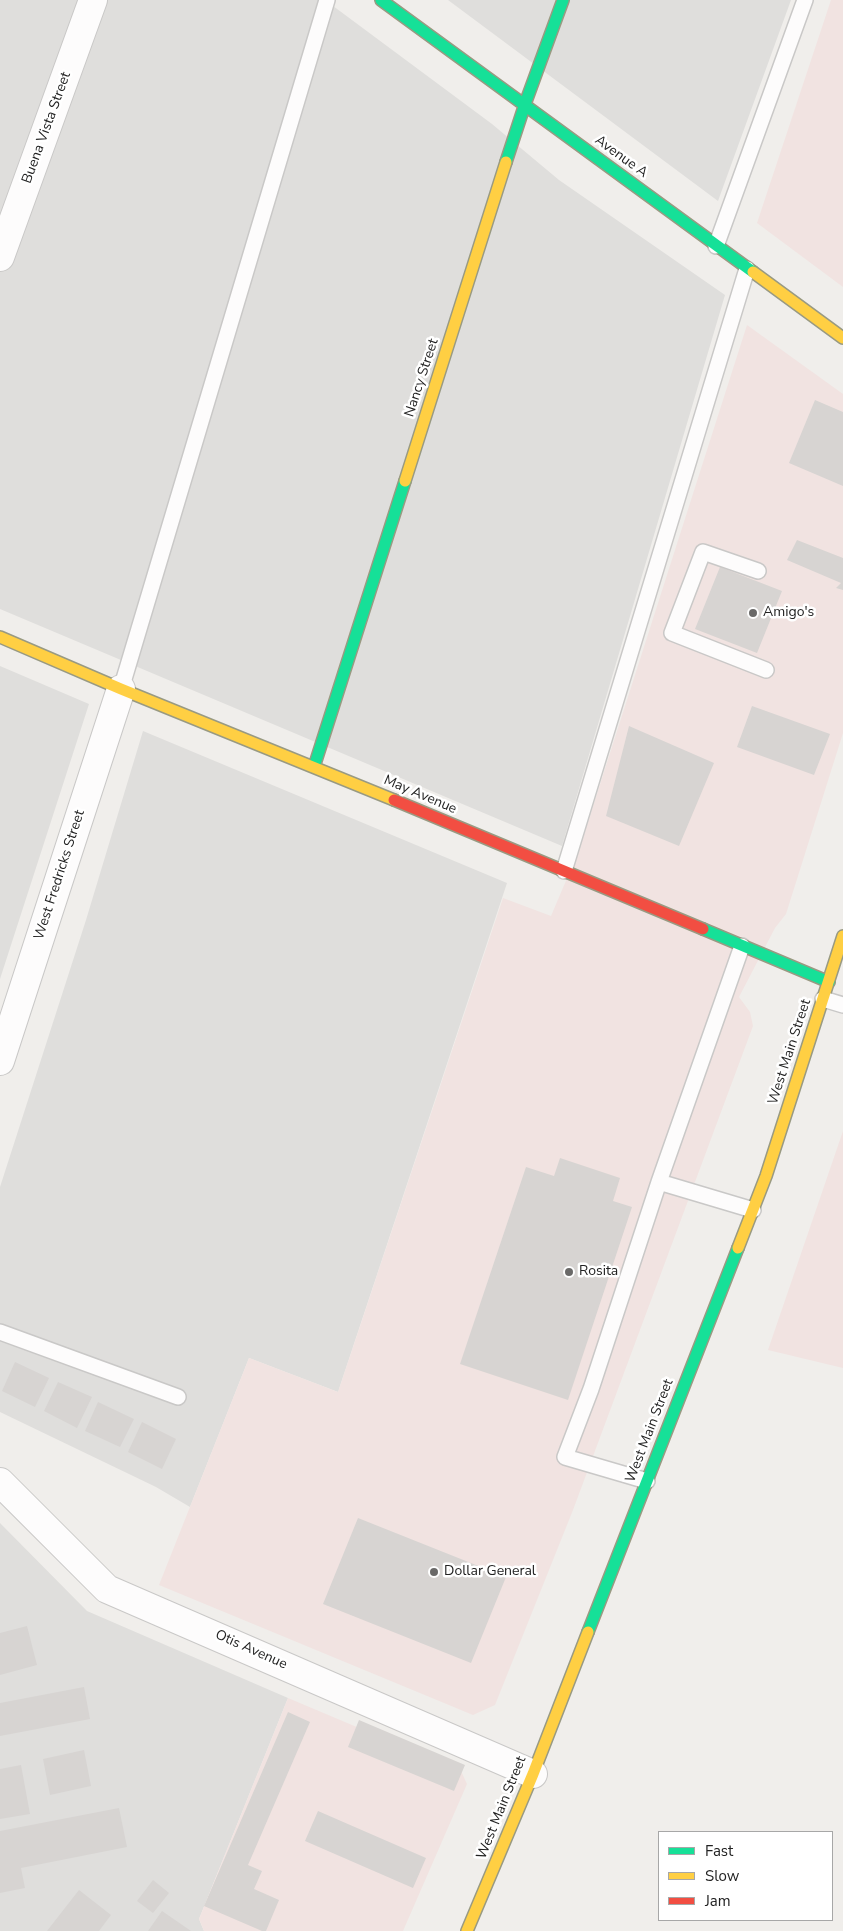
<!DOCTYPE html>
<style>
body{margin:0}
#map{position:relative;width:843px;height:1931px;overflow:hidden;background:#f0eeeb;font-family:"Nunito Sans",sans-serif}
canvas{display:block}
.legend{position:absolute;left:658px;top:1831px;width:175px;height:90px;box-sizing:border-box;background:#fff;border:1px solid #a7a7a7;margin:0;padding:6px 9px;list-style:none;font-size:15px;color:#222}
.legend li{display:flex;align-items:center;gap:10px;height:25px}
.legend b{width:25px;border:1px solid #a7a7a7}
</style>
<div id="map">
<canvas width="843" height="1931"></canvas>
<ul class="legend">
<li><b style="height:6px;background:#16e098"></b>Fast</li>
<li><b style="height:6px;background:#ffcf43"></b>Slow</li>
<li><b style="height:6px;background:#f24e42"></b>Jam</li>
</ul>
</div>
<script>
const ctx = document.querySelector('canvas').getContext('2d');
ctx.lineJoin = 'round';
function paint(path, color) {
  ctx.fillStyle = color;
  ctx.fill(path, 'evenodd');
}
function strokePath(path, color, width, dash) {
  ctx.strokeStyle = color;
  ctx.lineWidth = width;
  ctx.lineCap = dash ? 'butt' : 'round';
  ctx.setLineDash(dash || []);
  ctx.stroke(path);
}
function drawText(font, color, halo, rows, align = 'center') {
  ctx.font = font + ' "Nunito Sans",sans-serif';
  ctx.lineWidth = 5;
  ctx.setLineDash([]);
  ctx.textBaseline = 'middle';
  ctx.strokeStyle = halo;
  ctx.fillStyle = color;
  for (const [text, x, y, turn = 0] of rows) {
    ctx.save();
    ctx.translate(x, y);
    ctx.rotate((+turn || 0) * Math.PI / 180);
    ctx.textAlign = isNaN(turn) ? turn : align;
    if (halo) ctx.strokeText(text, 0, 0);
    ctx.fillText(text, 0, 0);
    ctx.restore();
  }
}
paint(new Path2D(`
 M0 0H325L492 124 559 180 725 295 562 846 0 609Z
 M448 0H791L718 201Z
 M0 666 89 704 0 979Z
 M143 731 507 883 338 1392 249 1358 190 1507 156 1487 0 1412V1187L86 920Z
 M0 1523 87 1611 288 1698 199 1919 204 1931H0Z`), '#dfdedc');
paint(new Path2D(`
 M831 0H843V287L757 223Z
 M747 325 843 394V733L786 914 775 928 739 997 750 1012 753 1026 573 1510 495 1705 473 1715 159 1585 249 1358 338 1392 503 898 551 916 579 850Z
 M843 1131V1368L768 1350Z
 M288 1698 461 1771 467 1784 403 1931H204L199 1919Z`), '#f1e3e1');
paint(new Path2D(`
 M815 400 843 412V486L789 463Z
 M797 540 843 558V590L836 588 841 583 787 560Z
 M720 567 782 591 757 653 695 629Z
 M752 706 830 734 814 775 737 747Z
 M629 726 714 763 679 846 606 816Z
 M560 1158 620 1178 613 1201 632 1207 568 1400 460 1364 526 1167 554 1176Z
 M15 1362 49 1378 35 1407 2 1391Z
 M58 1382 92 1397 77 1428 44 1411Z
 M98 1402 134 1419 120 1447 85 1431Z
 M142 1422 176 1439 162 1469 128 1452Z
 M358 1518 506 1577 471 1663 323 1604Z
 M27 1626 37 1665 0 1675V1633Z
 M84 1687 90 1719 0 1736V1703Z
 M288 1712 310 1722 248 1865 262 1871 254 1889 279 1900 266 1931H262L204 1906Z
 M359 1720 465 1765 454 1791 348 1747Z
 M84 1750 91 1786 50 1795 43 1759Z
 M21 1765 30 1814 0 1819V1769Z
 M119 1808 127 1847 21 1868 25 1888 0 1893V1831Z
 M318 1811 426 1858 413 1888 305 1841Z
 M153 1880 169 1893 153 1913 137 1901Z
 M79 1890 111 1915 99 1931H47Z
 M162 1911 191 1931H148Z`), '#d7d4d2');
const lane = new Path2D(`
 M716 246 805 0
 M758 571 703 552 672 633 766 670
 M121 689 327 0
 M564 871 747 269
 M823 999 843 1005
 M659 1182 742 946
 M0 1332 178 1397
 M647 1481 565 1457 591 1389 659 1182 753 1210`);
const street = new Path2D(`
 M0 257 93 0
 M0 1061 121 689
 M0 1482 107 1589 533 1774`);
const fast = new Path2D(`
 M381 0 753 272
 M506 162 525 104 563 0
 M314 767 405 481
 M703 929 829 982
 M588 1632 738 1248`);
const slow = new Path2D(`
 M753 272 843 338
 M405 481 506 162
 M0 637 121 689 394 800
 M738 1248 766 1176 843 936
 M467 1931 533 1774 588 1632`);
const jam = new Path2D(`
 M394 800 703 929`);
strokePath(lane, '#c9c8c7', 18);
strokePath(street, '#c9c8c7', 30);
strokePath(fast, '#999a82', 14);
strokePath(slow, '#999a82', 14);
strokePath(jam, '#999a82', 14);
strokePath(lane, '#fdfcfc', 15);
strokePath(street, '#fdfcfc', 28);
strokePath(fast, '#16e098', 11);
strokePath(slow, '#ffcf43', 11);
strokePath(jam, '#f24e42', 11);
for (const [x, y, r, color] of [
 [753,613,5,"#6a6968"],
 [569,1272,5,"#6a6968"],
 [434,1572,5,"#6a6968"]
]) {
  const dot = new Path2D();
  dot.arc(x, y, r, 0, 2 * Math.PI);
  ctx.fillStyle = color;
  ctx.fill(dot);
  strokePath(dot, '#fff', 2);
}
drawText('14px', '#222', '#fff', [
 ["Buena Vista Street",47,128,-70],
 ["Avenue A",621,157,36],
 ["Nancy Street",422,378,-72],
 ["May Avenue",420,795,23],
 ["West Fredricks Street",60,875,-72],
 ["West Main Street",790,1052,-72],
 ["West Main Street",650,1431,-69],
 ["Otis Avenue",251,1650,24],
 ["West Main Street",502,1808,-68]
]);
drawText('14px', '#222', '#fff', [
 ["Amigo's",763,613],
 ["Rosita",579,1272],
 ["Dollar General",444,1572]
], 'left');
</script>
